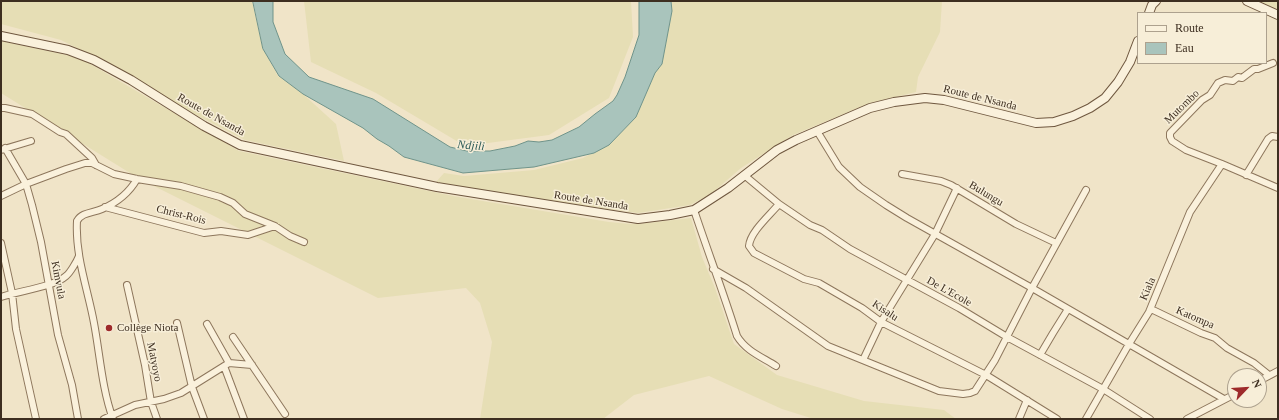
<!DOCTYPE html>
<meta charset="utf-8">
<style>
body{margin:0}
#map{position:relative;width:1279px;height:420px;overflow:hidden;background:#f0e4c8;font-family:Georgia,serif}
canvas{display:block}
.frame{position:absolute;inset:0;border:2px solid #3d2e20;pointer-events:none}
.legend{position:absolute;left:1137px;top:12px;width:130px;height:52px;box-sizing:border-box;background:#f7eed8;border:1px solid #ada18e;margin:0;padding:5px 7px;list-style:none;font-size:12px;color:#3d2e20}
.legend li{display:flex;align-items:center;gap:8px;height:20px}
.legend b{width:20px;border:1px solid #ada18e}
.north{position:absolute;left:1227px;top:368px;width:40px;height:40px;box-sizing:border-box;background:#f7eed8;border:1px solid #ada18e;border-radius:50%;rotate:65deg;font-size:11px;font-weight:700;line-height:16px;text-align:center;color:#3d2e20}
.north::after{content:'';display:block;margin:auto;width:14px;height:18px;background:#9e2a2b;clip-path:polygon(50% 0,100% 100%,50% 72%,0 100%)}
</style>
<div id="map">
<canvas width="1279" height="420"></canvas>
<div class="frame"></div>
<ul class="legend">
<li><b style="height:5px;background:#faf1dc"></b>Route</li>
<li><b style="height:11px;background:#a9c4bc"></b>Eau</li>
</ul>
<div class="north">N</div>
</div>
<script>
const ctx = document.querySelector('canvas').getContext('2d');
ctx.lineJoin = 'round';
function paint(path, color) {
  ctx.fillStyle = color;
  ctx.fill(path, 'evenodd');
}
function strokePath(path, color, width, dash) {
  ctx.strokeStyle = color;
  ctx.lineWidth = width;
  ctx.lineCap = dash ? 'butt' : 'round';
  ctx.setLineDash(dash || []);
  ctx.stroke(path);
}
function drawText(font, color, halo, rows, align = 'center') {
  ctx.font = font + ' Georgia,serif';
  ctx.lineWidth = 3;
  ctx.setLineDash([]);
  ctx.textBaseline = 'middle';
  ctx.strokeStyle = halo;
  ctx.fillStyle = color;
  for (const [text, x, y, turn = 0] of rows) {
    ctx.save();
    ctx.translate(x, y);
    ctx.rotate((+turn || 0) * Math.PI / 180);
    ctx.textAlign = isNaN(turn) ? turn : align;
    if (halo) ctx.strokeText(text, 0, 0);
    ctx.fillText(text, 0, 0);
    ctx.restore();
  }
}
paint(new Path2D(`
 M1 1H252L263 49 278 76 303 94 336 124 344 161 245 140 192 113 119 69 61 40 1 24Z
 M304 1H631L633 37 609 98 549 135 465 146 376 93 311 62Z
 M672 1H942L940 32 918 77 916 92 870 103 793 135 741 168 711 194 690 205 638 213 549 201 436 182 444 173 464 176 534 170 583 158 609 145 636 117 655 73 662 64 672 11Z
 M1249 1H1278V21Z
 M1 41 80 58 239 151 453 196 609 222 631 224 648 223 691 218 702 257 715 288 734 344 777 375 864 401 944 410 956 419H814L782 409 709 376 634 395 603 419H480L492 342 480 303 466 288 378 298 138 178 1 93Z`), '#e6deb5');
const water = new Path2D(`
 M253 1H273V22L285 54 309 77 373 99 450 147 467 151H490L515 146 528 141 539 142 552 140 579 127 595 114 613 101 617 95 625 77 639 35V1H671L672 11 662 64 655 73 636 117 609 145 594 153 534 167 463 173 404 157 389 146 377 139 363 128 303 94 279 76 263 49Z`);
paint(water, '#a9c4bc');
strokePath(water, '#6f938a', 1);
const street = new Path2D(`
 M1273 63 1258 69H1254L1242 78 1238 77 1233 81 1225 80 1218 83 1210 95 1202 100 1170 133V137L1172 141 1186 150 1222 164 1278 188
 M1 108H5L32 114 60 132 66 134 92 158 96 165
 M817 131 839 167 860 187 886 205 907 218 1032 288 1224 399
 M5 148 26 184 32 205 41 242 58 335 72 385 78 419
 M1 150 31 141
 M902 174 941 181 951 185 1016 224 1056 243
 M744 175 779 204 810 225 822 230 850 249 959 308 1007 337 1103 389 1150 419
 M1246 175 1268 139 1272 136 1278 137
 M1 196 26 184 66 169 85 163H92L114 174 137 179 181 186 220 197 233 203 245 214 275 226 290 236 304 242
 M779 204C770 215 750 232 749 246L754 253 804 279 819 283 862 308 881 322 986 375 1057 419
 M105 207 204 233 221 231 248 235 275 226
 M694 210C708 252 724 294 737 336 746 351 762 357 776 366
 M1 243 12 293 16 329 36 419
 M713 269 746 288 828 346 939 391 963 394 970 393 975 391 995 360 1032 288 1086 190
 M127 285 145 365 151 402 157 419
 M1 297C18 291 54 287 66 276 70 273 77 261 79 256
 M1151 309 1201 333 1215 338 1227 348 1254 363 1269 375
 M177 323 192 387 204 419
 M207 324 229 363
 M233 337 285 414
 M1040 355 1053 333 1068 309
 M863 360 881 322 935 234 957 188
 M224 366 244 419
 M1259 381 1278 371
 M104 419 135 405 164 399 181 393 229 363 252 365
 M113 419C102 389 100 355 94 323 88 290 75 256 77 221 82 212 93 213 102 209 116 203 129 193 137 179
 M1019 419 1027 400
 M1086 419 1129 344 1149 312 1190 212 1222 164
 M1187 419 1235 394`);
const secondary = new Path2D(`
 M1247 1 1278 15
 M1149 13 1152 5 1156 1
 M1 36 68 50 94 60 131 80 204 126 240 145 437 187 638 219 670 215 694 210 728 188 777 150 796 140 870 108 894 102 925 98 944 100 1036 123 1054 122 1073 116 1090 108 1105 98 1118 82 1130 62 1138 41`);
strokePath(street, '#8d765c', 8);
strokePath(secondary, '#6f573f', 10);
strokePath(street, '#faf1dc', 6);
strokePath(secondary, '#faf1dc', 8);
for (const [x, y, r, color] of [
 [109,328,4,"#9e2a2b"]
]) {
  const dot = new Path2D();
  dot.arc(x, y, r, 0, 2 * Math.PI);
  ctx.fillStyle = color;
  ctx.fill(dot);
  strokePath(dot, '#f7eed8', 1.5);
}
drawText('11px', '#3d2e20', '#f7eed8', [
 ["Route de Nsanda",980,98,14],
 ["Mutombo",1182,107,-44],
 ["Route de Nsanda",211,115,29],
 ["Bulungu",986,194,31],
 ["Route de Nsanda",591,201,9],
 ["Christ-Rois",181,215,14],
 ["Kimvula",58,280,79],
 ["Kiala",1148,289,-67],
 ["De L'Ecole",949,292,29],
 ["Kisalu",885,311,33],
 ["Katompa",1195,318,23],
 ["Matyoyo",154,362,79]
]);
drawText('11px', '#3d2e20', '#f7eed8', [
 ["Collège Niota",117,328]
], 'left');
drawText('italic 12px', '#2f5d5a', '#f7eed8', [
 ["Ndjili",471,146,5]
]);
</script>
